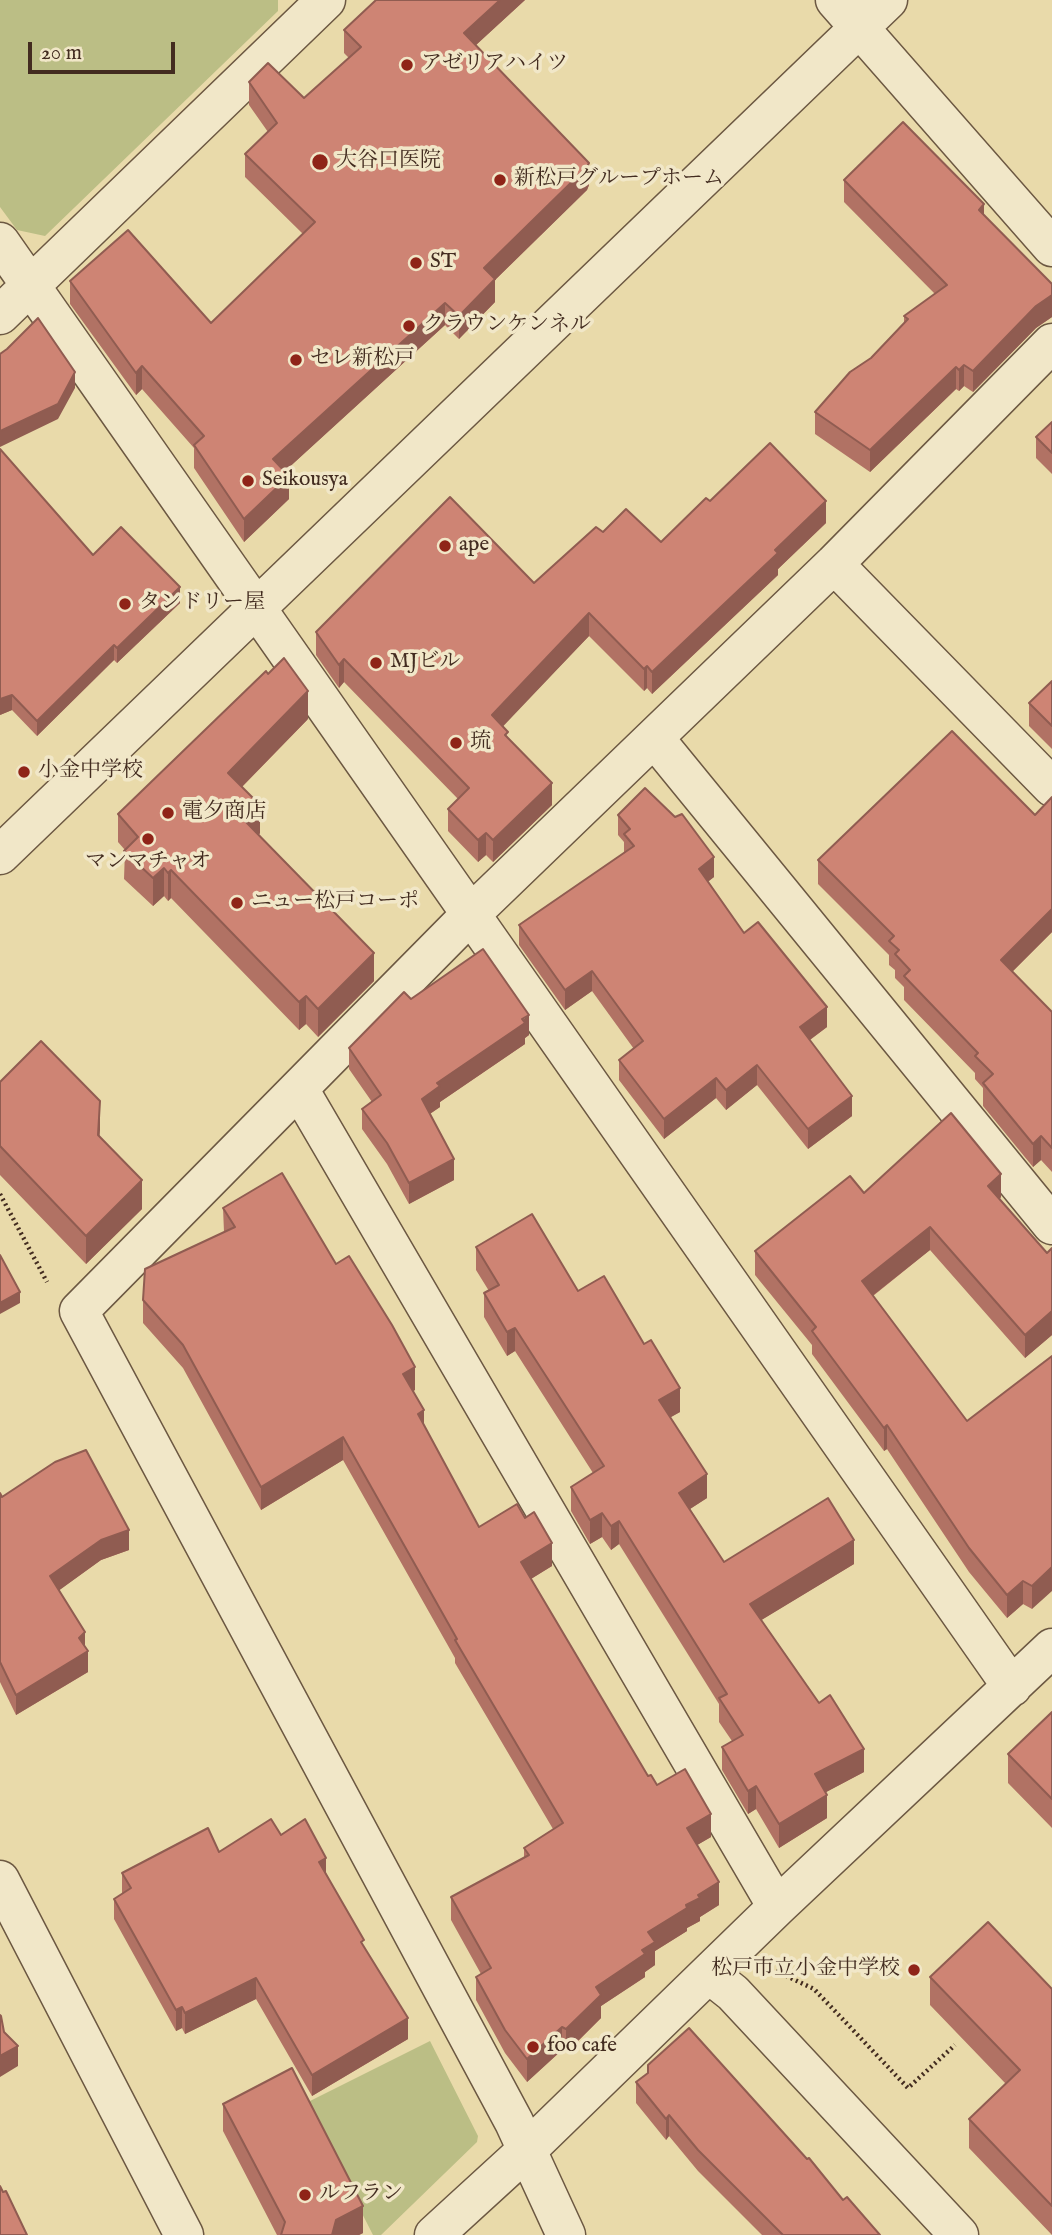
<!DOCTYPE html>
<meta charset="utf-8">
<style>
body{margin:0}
#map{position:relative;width:1052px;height:2235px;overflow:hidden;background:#e9daaa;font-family:"IM FELL English",serif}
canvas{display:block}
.scale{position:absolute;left:28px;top:42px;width:147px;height:32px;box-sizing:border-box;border:4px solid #432c20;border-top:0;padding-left:9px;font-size:21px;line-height:24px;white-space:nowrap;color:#432c20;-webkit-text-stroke:5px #f1e7c8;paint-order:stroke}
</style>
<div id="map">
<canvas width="1052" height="2235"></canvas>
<div class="scale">20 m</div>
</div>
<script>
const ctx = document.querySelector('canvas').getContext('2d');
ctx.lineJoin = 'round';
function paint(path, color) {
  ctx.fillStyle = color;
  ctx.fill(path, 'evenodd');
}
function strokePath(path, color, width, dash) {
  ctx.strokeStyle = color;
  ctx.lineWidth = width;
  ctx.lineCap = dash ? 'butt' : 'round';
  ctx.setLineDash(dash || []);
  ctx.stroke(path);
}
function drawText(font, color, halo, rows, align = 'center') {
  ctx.font = font + ' "IM FELL English","Noto Serif JP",serif';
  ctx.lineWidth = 7;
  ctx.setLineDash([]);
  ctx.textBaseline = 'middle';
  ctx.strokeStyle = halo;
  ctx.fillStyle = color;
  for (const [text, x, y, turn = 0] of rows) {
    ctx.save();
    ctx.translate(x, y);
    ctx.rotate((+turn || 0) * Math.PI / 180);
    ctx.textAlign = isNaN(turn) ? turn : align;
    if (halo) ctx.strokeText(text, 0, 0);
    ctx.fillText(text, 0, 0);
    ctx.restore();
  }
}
paint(new Path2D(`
 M0 0H278V11L45 236 17 230 0 207Z
 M430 2041 478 2136 477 2142 381 2235H373L306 2103Z`), '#bbbe85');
const minor = new Path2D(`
 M835 0 1052 247
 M0 242 1012 1687
 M0 315 326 0
 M834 564 1052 787
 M655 739 1052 1225
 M0 855 888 0
 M299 1089 777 1907
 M0 1880 184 2235
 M709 1974 733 1993 959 2235
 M434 2235 528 2149 777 1907 1052 1648
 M566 2235 514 2122 79 1311 471 914 834 564 1052 343`);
strokePath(minor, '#6c5842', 41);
strokePath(new Path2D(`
 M0 1194 47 1282
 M776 1971 814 1989 908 2088 955 2045`), '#432c20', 4.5, [2, 3.5]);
strokePath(minor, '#f1e7c8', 38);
paint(new Path2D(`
 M376 0H525L476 45 589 185 587 190 495 280V302L459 339 445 325 285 471 289 499 244 542 194 468V448L142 389 136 395 70 304V281L211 323 303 234 245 177V154L268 132 249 105V82L304 98 349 58 344 53V30Z
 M844 180 984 216 1052 284V317L1036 328 973 392 964 386 959 391 956 389 870 472 815 434V412L871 358 904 323V316L935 294 844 202Z
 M1052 422V474L1036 458V437Z
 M710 501 826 523 778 569V575L652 694 647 688 644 691 589 636 502 726 508 738 552 805 493 862 486 855 478 862 448 831V809L458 799 344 682 339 688 316 655V632L534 583 603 532 661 542Z
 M93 555 180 603 117 663 114 660 37 736 12 710 0 715Z
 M1052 681V749L1029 726V703Z
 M308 719 242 787 260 833 259 835 374 981 318 1037 306 1024 299 1030 171 898 168 901 164 896 153 906 124 879 125 850 118 842V814Z
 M618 815 714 877 708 881 744 933 827 1027 810 1040 852 1116 808 1149 757 1085 726 1110 716 1098 664 1139 619 1080V1060L634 1049 592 991 565 1010 519 945V925L624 853V842L618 835Z
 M818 860 1052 932 1012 972 1052 1012V1172L1041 1160 1033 1167 983 1106V1088L975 1079V1073L904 1000V987L895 978V970L889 965V955L818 884Z
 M411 999 529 1035 525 1038V1044L440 1102V1107L430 1114 454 1180 409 1204 387 1164 362 1129V1109L372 1102 349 1069V1048Z
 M0 1082 142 1209 86 1264 0 1175Z
 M864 1193 1001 1197 1000 1199 1047 1253 1052 1248V1335L1025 1358 930 1250 873 1296 967 1421 1052 1356 1032 1609 1023 1604 1007 1618 969 1572 887 1449 884 1451 812 1354V1345L755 1275V1251Z
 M223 1208 336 1264 415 1390 413 1391 424 1426 479 1527 552 1566 531 1579 648 1776 711 1837 697 1845 719 1905 700 1917V1921L687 1928V1931L655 1951V1965L645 1972V1977L601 2006V2018L566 2053 562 2050 527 2082 505 2053 476 2000V1977L481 1974 451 1920V1897L524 1857V1848L553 1829 455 1663V1658L343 1460 261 1510 183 1368 143 1323V1300L224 1232Z
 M476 1247 578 1291 680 1412 670 1417 707 1498 690 1509 724 1562 854 1564 761 1620 864 1772 826 1792 827 1818 779 1848 756 1809 748 1814 722 1770V1747L732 1741 719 1722V1704L619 1544 611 1550 602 1537 590 1544 571 1511V1487L593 1473 515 1351 507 1356 484 1317V1293L489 1291 476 1270Z
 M0 1493 2 1497 129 1550 101 1560 59 1590 85 1647 88 1672 16 1715 0 1682Z
 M1052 1712V1828L1008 1783V1754Z
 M281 1835 326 1873 364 1947 408 2039 312 2096 256 1999 185 2034 182 2028 176 2031 114 1919V1899L122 1894V1873L219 1852Z
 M930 1977 1052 1989V2235L969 2148V2119L1006 2084 930 2005Z
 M636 2082 843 2200 880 2235H762L698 2171 669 2136 666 2140 636 2103Z
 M223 2104 363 2233 359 2235H277L223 2131Z`), '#b17264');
paint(new Path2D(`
 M500 0H525L464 56V33Z
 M589 163V185L587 190 495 280V302L459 339V316L484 268Z
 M984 204V226L979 210Z
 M1052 295V317L1036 328 973 392V371L1036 306Z
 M445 303V325L273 482V459Z
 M964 365V386L959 391V370Z
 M142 366V389L136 395V373Z
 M956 367V389L870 472V450Z
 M75 372V388L58 419 0 447V431Z
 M289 476V499L244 542V519Z
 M826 501V523L778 569V575L652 694V672L775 550Z
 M180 587V603L117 663V648Z
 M589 613V636L492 738V715Z
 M114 645V660L37 736V721Z
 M344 659V682L339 688V665Z
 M647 666V688L644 691V669Z
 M308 691V719L228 801V773Z
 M12 695V710L0 715V699Z
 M552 783V805L493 862V840Z
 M260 805V833L245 849V821Z
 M486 833V855L478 862V840Z
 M714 857V877L699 889V869Z
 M164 868V896L153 906V878Z
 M171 870V898L168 901V873Z
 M1052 887V932L1001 983V960Z
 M374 953V981L318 1037V1009Z
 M592 971V991L565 1010V990Z
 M306 996V1024L299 1030V1002Z
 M827 1007V1027L800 1047V1027Z
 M529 1015V1035L525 1038V1044L440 1102V1107L422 1119V1099L437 1083Z
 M757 1065V1085L726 1110V1090Z
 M716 1078V1098L664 1139V1119Z
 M852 1096V1116L808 1149V1129Z
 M100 1101V1130L98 1164V1135Z
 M1041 1136V1160L1033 1167V1144Z
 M454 1159V1180L409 1204V1183Z
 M1001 1174V1197L988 1209V1186Z
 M142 1180V1209L86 1264V1236Z
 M930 1227V1250L862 1304V1281Z
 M20 1292V1303L0 1314V1303Z
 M1052 1311V1335L1025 1358V1335Z
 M515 1328V1351L507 1356V1332Z
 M415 1367V1390L403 1397V1374Z
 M680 1388V1412L659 1424V1400Z
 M424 1410V1433L418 1414Z
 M887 1425V1449L884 1451V1428Z
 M343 1437V1460L261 1510V1487Z
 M707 1474V1498L679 1516V1493Z
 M602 1513V1537L590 1544V1520Z
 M619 1521V1544L611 1550V1526Z
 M129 1530V1550L101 1560 50 1597V1576L101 1540Z
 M854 1540V1564L750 1627V1604Z
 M552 1543V1566L521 1585V1562Z
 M1052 1567V1591L1032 1609V1586Z
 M1023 1581V1604L1007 1618V1595Z
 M85 1632V1652L88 1651V1672L16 1715V1695Z
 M864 1749V1772L815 1798V1774Z
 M756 1786V1809L748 1814V1791Z
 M827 1795V1818L779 1848V1824Z
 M711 1814V1837L687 1851V1828Z
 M326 1858V1879L319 1862Z
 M719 1882V1905L700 1917V1921L687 1928V1931L655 1951V1965L645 1972V1977L601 2006V2018L566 2053V2029L596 1987 642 1950 648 1932 686 1905 698 1895Z
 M256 1978V1999L185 2034V2013Z
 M182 2007V2028L176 2031V2010Z
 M408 2018V2039L312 2096V2075Z
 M562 2027V2050L527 2082V2059Z
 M18 2046V2066L0 2077V2056Z
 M669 2115V2136L666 2140V2119Z
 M363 2206V2233L359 2235H332L336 2220Z`), '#905c51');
const building = new Path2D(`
 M376 0H500L464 33 589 163 587 167 484 268 495 279 459 316 445 303 273 459 289 476 244 519 194 445 204 436 142 366 136 373 70 281 128 230 211 323 315 222 245 154 277 123 249 82 268 63 304 98 361 47 344 30Z
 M903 122 984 204 979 210 1052 284V295L1036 306 973 371 964 365 959 370 956 367 870 450 815 412 850 372 871 358 908 319 904 316 947 285 844 180Z
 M38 318 75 372 58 404 0 431V354L7 349Z
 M1052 422V453L1036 437Z
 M770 443 826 501 775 550 778 553 652 672 647 666 644 669 589 613 492 715 508 732 505 735 552 783 493 840 486 833 478 840 448 809 469 788 344 659 339 665 316 632 450 497 534 583 596 527 603 532 626 509 661 542 706 498 710 501Z
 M0 449 93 555 121 527 180 587 117 648 114 645 37 721 12 695 0 699Z
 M284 658 308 691 228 773 260 805 245 821 374 953 318 1009 306 996 299 1002 171 870 168 873 164 868 153 878 124 851 138 837 118 814 266 671 268 674Z
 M1052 681V726L1029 703Z
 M952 731 1035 815 1052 797V909L1001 960 1052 1012V1148L1041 1136 1033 1144 983 1083 993 1074 975 1056 978 1053 904 976 910 970 895 954 899 950 889 941 894 936 818 860Z
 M645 788 675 817 682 814 714 857 699 869 744 933 758 922 827 1007 800 1027 852 1096 808 1129 757 1065 726 1090 716 1078 664 1119 619 1060 643 1041 592 971 565 990 519 925 634 846 624 834 630 829 618 815Z
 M483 949 529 1015 522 1019 525 1023 437 1083 440 1086 422 1099 454 1159 409 1183 387 1143 362 1109 381 1095 349 1048 404 992 411 999Z
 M41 1041 100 1101 98 1135 142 1180 86 1236 0 1146V1082Z
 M951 1113 1001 1174 988 1186 1047 1253 1052 1248V1311L1025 1335 930 1227 862 1281 967 1421 1052 1356V1567L1032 1586 1023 1581 1007 1595 969 1548 887 1425 884 1428 812 1331 816 1327 755 1251 850 1176 864 1193Z
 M282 1173 336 1264 349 1256 392 1325 415 1367 403 1374 424 1410 418 1414 479 1527 517 1504 525 1518 534 1512 552 1543 521 1562 648 1776 651 1775 657 1785 685 1769 711 1814 687 1828 719 1882 698 1895 700 1898 686 1905 687 1908 648 1932 655 1942 642 1950 645 1954 596 1987 601 1995 566 2029 562 2027 527 2059 505 2030 476 1977 491 1968 451 1897 529 1855 524 1848 563 1823 455 1640 457 1639 343 1437 261 1487 183 1345 143 1300 145 1269 235 1227 223 1208Z
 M532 1214 578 1291 604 1276 644 1344 651 1340 680 1388 659 1400 707 1474 679 1493 724 1562 828 1498 854 1540 750 1604 819 1703 830 1695 864 1749 815 1774 827 1795 779 1824 756 1786 748 1791 722 1747 743 1735 719 1698 727 1694 619 1521 611 1526 602 1513 590 1520 571 1487 604 1466 515 1328 507 1332 484 1293 499 1285 476 1247Z
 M0 1255 20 1292 0 1303Z
 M86 1450 129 1530 101 1540 50 1576 85 1632 79 1638 88 1651 16 1695 0 1662V1493L2 1497 55 1462Z
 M1052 1712V1799L1008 1754Z
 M271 1819 281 1835 305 1819 326 1858 319 1862 364 1940 361 1942 408 2018 312 2075 256 1978 185 2013 182 2007 176 2010 114 1899 131 1888 122 1873 208 1828 219 1852Z
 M988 1922 1052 1989V2206L969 2119 1020 2070 930 1977Z
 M0 2015 1 2016 4 2032 18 2046 0 2056Z
 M689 2028 807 2159 809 2158 843 2200 847 2197 880 2235H783L698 2150 669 2115 666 2119 636 2082 648 2073V2065Z
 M292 2068 363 2206 336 2220 332 2235H281L285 2222 223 2104Z
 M0 2186 3 2192 6 2191 27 2235H0Z`);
paint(building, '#ce8474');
strokePath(building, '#905c51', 2);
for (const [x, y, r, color] of [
 [407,65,7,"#8f2418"],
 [320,162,9,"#8f2418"],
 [500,180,7,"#8f2418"],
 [416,263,7,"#8f2418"],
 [409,326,7,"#8f2418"],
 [296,360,7,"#8f2418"],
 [248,481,7,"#8f2418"],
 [445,546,7,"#8f2418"],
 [125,604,7,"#8f2418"],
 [376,663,7,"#8f2418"],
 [456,743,7,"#8f2418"],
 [24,772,7,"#8f2418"],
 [168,813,7,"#8f2418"],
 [148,839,7,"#8f2418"],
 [237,903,7,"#8f2418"],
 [914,1970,7,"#8f2418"],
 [533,2047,7,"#8f2418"],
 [305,2195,7,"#8f2418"]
]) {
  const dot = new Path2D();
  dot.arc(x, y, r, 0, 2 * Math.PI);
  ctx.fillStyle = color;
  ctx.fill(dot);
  strokePath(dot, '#f1e7c8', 2.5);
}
drawText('21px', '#432c20', '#f1e7c8', [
 ["アゼリアハイツ",421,65],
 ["大谷口医院",336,162],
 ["新松戸グループホーム",514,180],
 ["ST",430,263],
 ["クラウンケンネル",423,326],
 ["セレ新松戸",310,360],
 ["Seikousya",262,481],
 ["ape",459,546],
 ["タンドリー屋",139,604],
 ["MJビル",390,663],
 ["琉",470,743],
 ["小金中学校",38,772],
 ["電夕商店",182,813],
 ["マンマチャオ",148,863,"center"],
 ["ニュー松戸コーポ",251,903],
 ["松戸市立小金中学校",900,1970,"right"],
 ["foo cafe",547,2047],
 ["ルフラン",319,2195]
], 'left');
</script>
